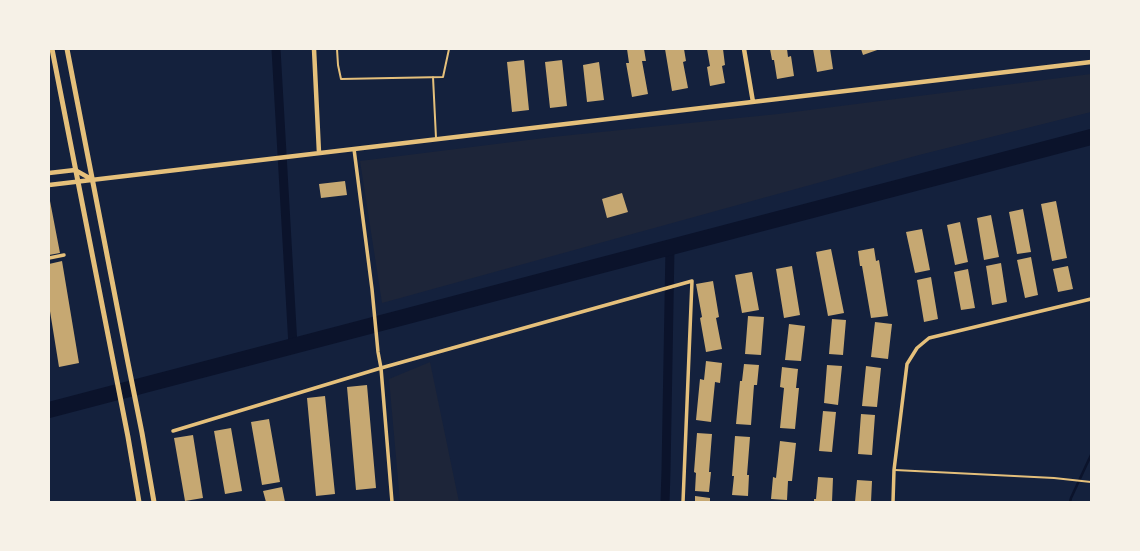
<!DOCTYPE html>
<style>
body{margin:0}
#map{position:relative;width:1140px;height:551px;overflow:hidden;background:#14213d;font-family:"Exo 2",sans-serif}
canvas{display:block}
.frame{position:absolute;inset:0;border:50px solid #f6f1e7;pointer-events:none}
</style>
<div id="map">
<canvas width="1140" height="551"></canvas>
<div class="frame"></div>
</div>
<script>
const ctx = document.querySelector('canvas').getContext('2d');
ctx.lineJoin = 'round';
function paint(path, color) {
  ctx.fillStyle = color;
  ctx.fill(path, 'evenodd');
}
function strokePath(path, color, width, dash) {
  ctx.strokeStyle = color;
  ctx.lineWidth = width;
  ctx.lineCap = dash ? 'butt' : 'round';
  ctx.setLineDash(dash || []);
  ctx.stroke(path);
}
paint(new Path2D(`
 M1091 74V112L919 155 382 303 360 161 552 137 778 114Z
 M430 362 459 502H400L389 379Z`), '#1d2539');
strokePath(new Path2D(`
 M1070 502 1071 498 1091 455`), '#0b132b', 2.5);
strokePath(new Path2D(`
 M276 49 293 346
 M665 502 666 471 670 248`), '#0b132b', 9);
strokePath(new Path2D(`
 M49 410 1091 137`), '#0b132b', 16);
paint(new Path2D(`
 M627 49H644L646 61H642L648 94 632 97 626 63H629Z
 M665 49H684L686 61 683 62 688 88 672 91Z
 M707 49H723L725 65 722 66 725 83 710 86 707 67 710 66Z
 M770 49H787L788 57 791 56 794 76 777 79 774 60H772Z
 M813 49H830L833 69 817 72Z
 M861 49H880L863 55Z
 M524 60 529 110 512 112 507 62Z
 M562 60 567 106 550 108 545 62Z
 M599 62 604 100 587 102 583 65Z
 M345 181 347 195 321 198 319 184Z
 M622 193 628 212 607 218 602 199Z
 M50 201 60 253 49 255V202Z
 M1056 201 1067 258 1052 261 1041 204Z
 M1023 209 1031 252 1017 254 1009 212Z
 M991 215 999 257 984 260 977 218Z
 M960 222 968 262 955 265 947 225Z
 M922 229 930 270 915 273 906 232Z
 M874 248 876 261 879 260 888 316 871 318 862 266H860L858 251Z
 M831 249 844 313 828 316 816 252Z
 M1031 257 1038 295 1025 298 1017 260Z
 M62 261 79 363 59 367 49 305V264Z
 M1001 263 1007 302 992 305 986 266Z
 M792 266 800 315 784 318 776 269Z
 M1068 266 1073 289 1058 292 1053 269Z
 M968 269 975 308 961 310 954 272Z
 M752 272 759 310 742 313 735 275Z
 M931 277 938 319 924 322 917 280Z
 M713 281 719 317 716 318 722 349 706 352 700 318 702 317 696 284Z
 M748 316 764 317 761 355 745 354Z
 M832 319 846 320 843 355 829 354Z
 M875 322 892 324 888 359 871 357Z
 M789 324 805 326 801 361 785 360Z
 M706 361 722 363 720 383 715 382 711 422 696 420 700 379 704 380Z
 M744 364 759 365 757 385H754L751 425 736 424 740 381H742Z
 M827 365 842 366 838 405 824 403Z
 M866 366 881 368 877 407 862 406Z
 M782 367 798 369 796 388H799L795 429 780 428 784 388 780 387Z
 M367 385 376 488 356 490 347 387Z
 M325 396 335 494 316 496 307 398Z
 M823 411 836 412 832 452 819 451Z
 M861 414 875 415 872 455 858 454Z
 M269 419 280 482 262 485 251 422Z
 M231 428 242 491 225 494 214 431Z
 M697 433 712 434 709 472H711L709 492 695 491 696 473 694 472Z
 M193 435 203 498 185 501 174 438Z
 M735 436 750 437 747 475H749L748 496 732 495 734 476H732Z
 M780 441 796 443 792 481H788L787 500 771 499 773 477 776 478Z
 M818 477 833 478 832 502H814V499H816Z
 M857 480 872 481 871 502H855Z
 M282 487 285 502H266L263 491Z
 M695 496 710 498V502H695Z`), '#c6a872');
strokePath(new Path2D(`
 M337 49 338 65 341 79 443 77 449 49
 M433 77 436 138
 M895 470 1054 478 1091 482`), '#e5c07b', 2);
strokePath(new Path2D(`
 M354 149 372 289 378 352 381 368 392 502
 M49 258 64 255
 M173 431 381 368 692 281 683 502
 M893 502 894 470 907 364 917 348 929 338 1091 299`), '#e5c07b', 3.5);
strokePath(new Path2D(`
 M314 49 319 153
 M744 49 753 102
 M49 173 75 170 93 180
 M49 185 1091 62`), '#e5c07b', 4.5);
strokePath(new Path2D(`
 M52 49 128 437 139 502
 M67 49 128 363 142 433 154 502`), '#e5c07b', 5);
</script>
